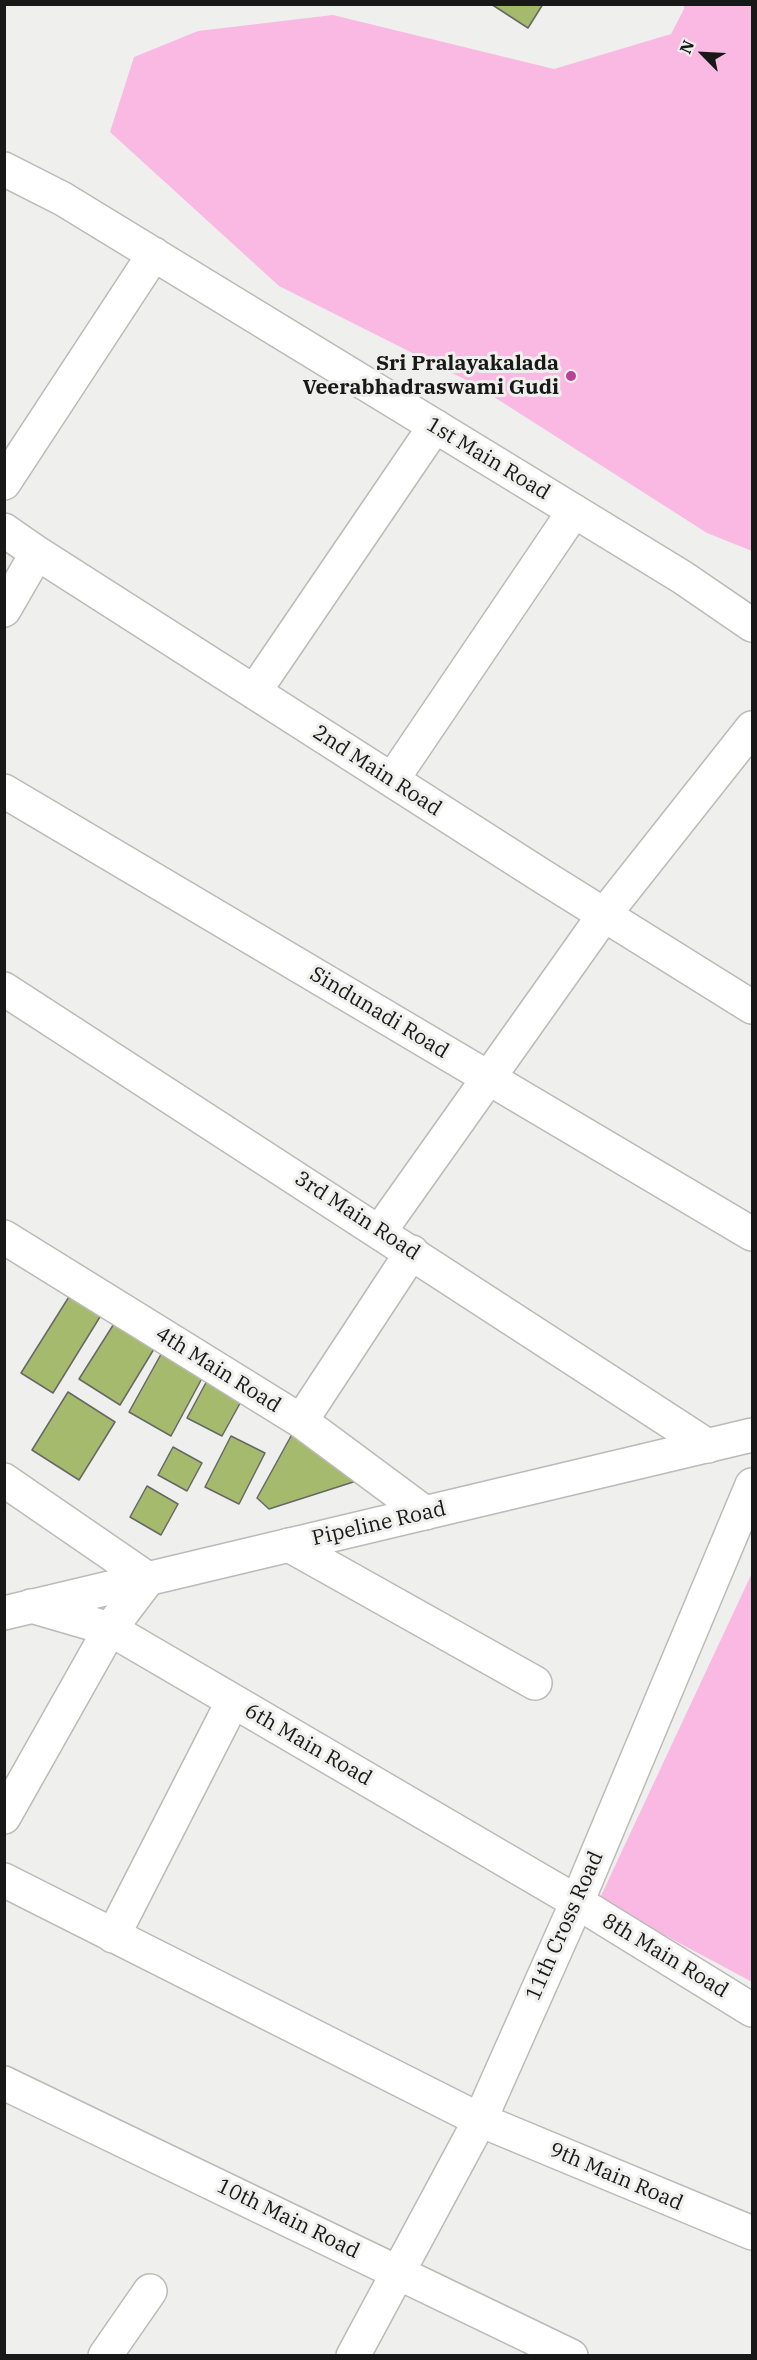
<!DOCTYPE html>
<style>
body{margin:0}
#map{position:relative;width:757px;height:2360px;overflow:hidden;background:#eff0ed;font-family:"IBM Plex Serif",serif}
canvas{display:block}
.frame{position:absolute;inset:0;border:6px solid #171817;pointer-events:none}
.north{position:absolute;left:673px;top:24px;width:60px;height:60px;-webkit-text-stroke:4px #eff0ed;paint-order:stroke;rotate:294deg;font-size:16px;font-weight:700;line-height:24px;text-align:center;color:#171817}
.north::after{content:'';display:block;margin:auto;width:21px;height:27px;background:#171817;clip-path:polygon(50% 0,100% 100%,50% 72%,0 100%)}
</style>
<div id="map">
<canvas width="757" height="2360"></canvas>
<div class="frame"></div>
<div class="north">N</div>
</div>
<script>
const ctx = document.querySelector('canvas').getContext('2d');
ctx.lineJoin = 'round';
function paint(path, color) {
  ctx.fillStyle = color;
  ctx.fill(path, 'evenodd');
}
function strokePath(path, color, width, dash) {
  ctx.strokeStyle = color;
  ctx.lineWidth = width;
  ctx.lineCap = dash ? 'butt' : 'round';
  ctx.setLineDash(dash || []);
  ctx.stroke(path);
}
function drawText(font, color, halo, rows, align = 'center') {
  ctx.font = font + ' "IBM Plex Serif",serif';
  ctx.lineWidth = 6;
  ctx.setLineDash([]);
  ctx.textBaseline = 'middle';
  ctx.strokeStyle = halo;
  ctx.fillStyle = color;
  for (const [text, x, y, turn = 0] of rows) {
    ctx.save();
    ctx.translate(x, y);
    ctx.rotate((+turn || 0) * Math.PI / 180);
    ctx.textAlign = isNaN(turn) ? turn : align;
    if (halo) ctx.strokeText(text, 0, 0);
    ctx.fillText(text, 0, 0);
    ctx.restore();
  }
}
paint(new Path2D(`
 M684 5H752V551L707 533 472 383 279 286 110 132 134 57 198 31 333 15 554 69 671 34 684 9Z
 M752 1573V1982L599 1900Z`), '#fab9e3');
const building = new Path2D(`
 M491 4H543L528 28Z
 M72 1292 103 1312 53 1393 21 1373Z
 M117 1319 157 1344 120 1405 79 1379Z
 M165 1347 207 1369 171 1436 129 1412Z
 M209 1377 244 1396 222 1436 187 1418Z
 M68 1392 115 1422 79 1480 32 1450Z
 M296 1427 372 1476 269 1509 257 1498Z
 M231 1436 265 1453 239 1504 205 1487Z
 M173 1447 202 1463 187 1491 158 1475Z
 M147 1486 178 1504 161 1535 130 1517Z`);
paint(building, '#a6ba6e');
strokePath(building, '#676765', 1.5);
const minor = new Path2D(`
 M4 169 63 199 682 577 752 625
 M4 483 154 254
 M4 530 37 553 542 876 752 1007
 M4 610 37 553
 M254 692 435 426
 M392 780 574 511
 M4 791 752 1234
 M4 989 708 1446
 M380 1231 604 915 752 728
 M4 1237 301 1421 425 1513
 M301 1421 412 1252
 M4 1480 148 1579 110 1629 4 1817
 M289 1545 535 1683
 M31 1606 110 1629 577 1902 752 2010
 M4 1880 480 2120 752 2233
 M113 1936 233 1701
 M4 2083 571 2356
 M105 2356 150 2291
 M353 2356 480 2120 577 1902 752 1485`);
const tertiary = new Path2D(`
 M4 1613 752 1435`);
strokePath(minor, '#babbb8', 36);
strokePath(tertiary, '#babbb8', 36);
strokePath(minor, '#fff', 33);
strokePath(tertiary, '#fff', 33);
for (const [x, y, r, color] of [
 [571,376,6,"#b94297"]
]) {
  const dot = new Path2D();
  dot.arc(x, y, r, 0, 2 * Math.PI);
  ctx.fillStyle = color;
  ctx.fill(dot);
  strokePath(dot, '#eff0ed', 2);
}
drawText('bold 21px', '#171817', '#eff0ed', [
 ["Sri Pralayakalada",559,364],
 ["Veerabhadraswami Gudi",559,388]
], 'right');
drawText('21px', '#171817', '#eff0ed', [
 ["1st Main Road",488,459,31],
 ["2nd Main Road",377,771,33],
 ["Sindunadi Road",379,1013,31],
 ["3rd Main Road",357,1216,33],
 ["4th Main Road",218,1370,32],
 ["Pipeline Road",379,1524,-13],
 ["6th Main Road",308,1745,30],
 ["11th Cross Road",565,1926,-66],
 ["8th Main Road",665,1956,31],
 ["9th Main Road",616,2177,23],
 ["10th Main Road",288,2219,26]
]);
</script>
